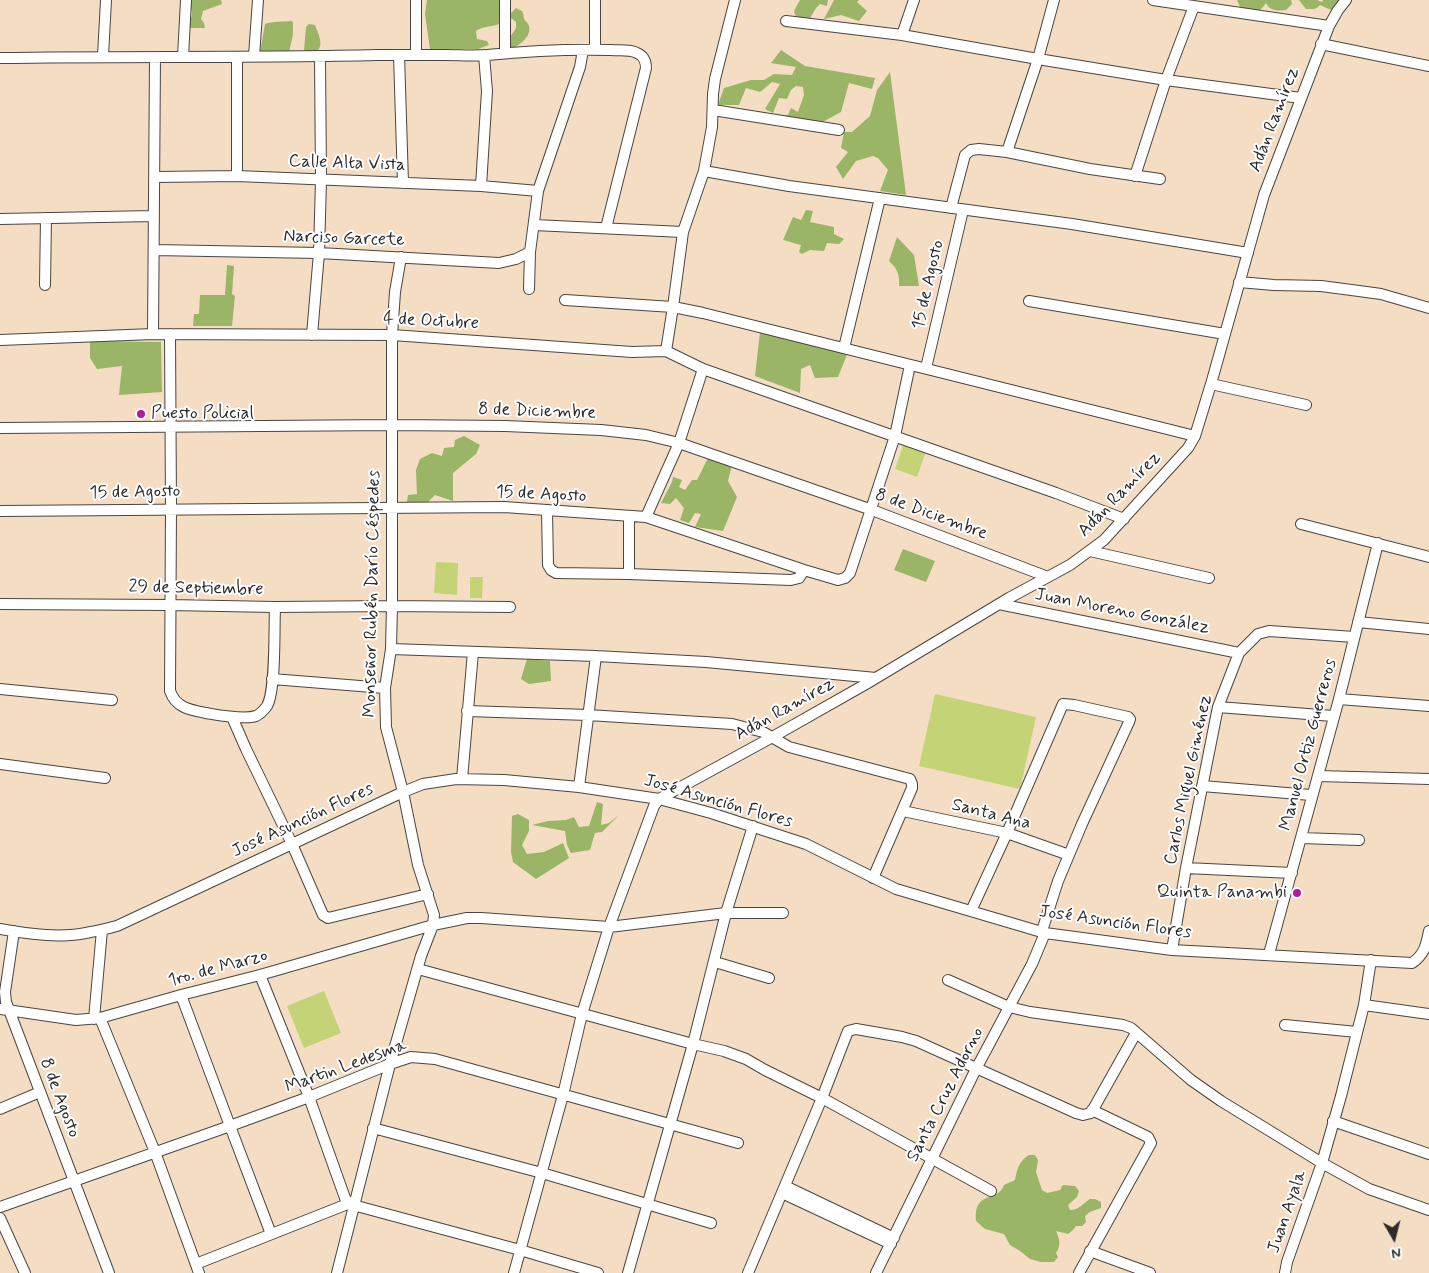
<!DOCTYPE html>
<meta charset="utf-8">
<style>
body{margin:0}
#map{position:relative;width:1429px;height:1273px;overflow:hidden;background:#f4ddc3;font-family:Mynerve,sans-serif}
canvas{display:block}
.north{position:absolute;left:1369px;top:1213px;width:50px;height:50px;-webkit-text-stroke:4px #fff;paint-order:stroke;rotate:172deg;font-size:14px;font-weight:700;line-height:20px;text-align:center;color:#2b2b2b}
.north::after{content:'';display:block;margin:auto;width:18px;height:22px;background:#2b2b2b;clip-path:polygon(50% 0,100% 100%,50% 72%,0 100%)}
</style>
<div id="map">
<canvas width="1429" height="1273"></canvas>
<div class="north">N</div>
</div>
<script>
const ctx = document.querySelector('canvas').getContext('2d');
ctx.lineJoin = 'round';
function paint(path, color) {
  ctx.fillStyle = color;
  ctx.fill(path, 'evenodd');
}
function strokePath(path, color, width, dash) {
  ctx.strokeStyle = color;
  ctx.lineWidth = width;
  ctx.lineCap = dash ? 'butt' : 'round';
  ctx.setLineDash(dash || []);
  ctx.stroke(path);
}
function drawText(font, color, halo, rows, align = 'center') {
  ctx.font = font + ' Mynerve,sans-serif';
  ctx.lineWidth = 4;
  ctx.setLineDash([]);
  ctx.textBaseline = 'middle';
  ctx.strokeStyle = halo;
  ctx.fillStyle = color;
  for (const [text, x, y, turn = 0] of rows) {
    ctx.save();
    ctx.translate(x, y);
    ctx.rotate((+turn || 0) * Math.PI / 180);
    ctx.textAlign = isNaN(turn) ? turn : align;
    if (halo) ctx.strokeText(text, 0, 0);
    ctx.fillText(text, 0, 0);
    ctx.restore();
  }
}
paint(new Path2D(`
 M904 443 926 451 917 477 895 469Z
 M436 562 458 563 457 595 434 593Z
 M470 577H483L482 598H470Z
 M935 694 1036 717 1020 789 919 766Z
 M324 991 341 1033 304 1048 287 1006Z`), '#c3d375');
paint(new Path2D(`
 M191 0H221L222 4 203 11 201 19 204 23 205 28H186C192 17 195 13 188 2Z
 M427 0H505L499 24C492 27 482 26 476 31L477 39 487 41 489 45 478 49H430L425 14Z
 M800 0H828L827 6 820 4 816 8 809 20 805 21 796 17 794 11Z
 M834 0H859L857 2 867 11 859 21 841 15 824 19Z
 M1237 0H1291L1292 4 1286 10C1278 11 1270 11 1266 3L1263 7 1259 11C1253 9 1244 11 1240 7 1239 5 1238 2 1237 0Z
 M1299 0H1317L1322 2 1323 0H1339L1341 5 1337 9 1331 10 1320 5C1316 10 1312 9 1306 9Z
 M516 8 522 11C523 12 524 18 524 19 526 22 528 23 529 26 532 37 518 46 510 50L505 45 516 28V22L511 18 510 14Z
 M292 21 293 23V34L289 53 260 52 265 24C273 21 283 22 292 21Z
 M309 24 315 25C318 33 325 46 316 52 311 55 309 54 304 51L306 27Z
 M781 50 805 66 875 78 872 89 849 83 841 112 817 125 766 116 788 115 791 108 798 112 804 95 803 87 796 86 791 90 787 99 779 98 773 113 765 109 780 84 772 82 760 92 746 88 739 105H718L724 88 751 80H764L774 74 792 75 796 67 771 63Z
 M890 72 906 195 880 191 888 170 878 158 873 156 856 161 843 179 836 167 848 152 841 148 844 132H852L870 116 877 90Z
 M806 210 813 211 810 222 834 227V234L844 239 839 244 827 243 824 251 810 250 802 254 799 252 801 245 783 240 793 217 801 220Z
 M897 237 914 255 919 286H899C900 275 897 268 889 261Z
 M227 265 234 266 232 294 235 296 232 326H193L194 314H199L200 295H225Z
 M760 332 848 352 838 377 815 378 810 365 801 369 800 393 755 376Z
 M90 341 161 342 162 392 119 395 122 366 97 369 90 358Z
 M464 436 480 445 476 454 453 473V501L435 495 428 502H407L408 495 417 494 416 470 420 459 432 453 442 456 444 448 454 447 455 440Z
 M709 456 732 465 728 481 737 497 723 531 695 527 701 514 695 513 689 523 680 520 684 508 676 498 670 504 661 503 672 482 673 477 682 480 679 487 685 490 692 480H697Z
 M903 549 935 561 926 582 894 570Z
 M527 659 550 661 551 681 529 684 521 679Z
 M597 802 603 804 601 825 609 823 619 815 602 832 595 833 590 850 571 853 567 845 565 831 532 825 548 821 566 820 574 817 579 827 589 826Z
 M518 814 529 820V831L522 845 527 854 544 852 563 843 569 858 536 879 513 862 511 852 512 816Z
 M1029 1155H1035L1038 1160 1036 1172 1042 1190 1047 1193 1060 1190 1063 1185 1075 1186 1079 1191 1077 1197 1068 1205 1070 1210C1079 1210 1082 1204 1090 1199H1095L1101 1202V1208L1090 1212 1085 1216 1086 1222 1082 1226H1076L1073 1230 1068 1234 1056 1231C1060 1240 1061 1245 1056 1253L1058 1257 1054 1262H1041L1030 1259 1020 1251 1010 1245 1004 1234 985 1229 976 1221C973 1190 999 1202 1004 1185L1015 1180C1017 1169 1019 1161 1029 1155Z`), '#9ab566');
const minor = new Path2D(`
 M595 0V50
 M1153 0 1329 26
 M786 21 902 35 1038 59 1166 80 1301 98
 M902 35 914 0
 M1321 44 1429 66
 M505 53V0
 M416 54V0
 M399 55 403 183
 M103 56 106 0
 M254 56 258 0
 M183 57 186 0
 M237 57V176
 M0 58C126 56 252 58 377 55 400 55 423 55 445 55 459 55 473 56 487 55 528 51 570 49 611 50 619 51 630 49 637 53 644 56 646 61 646 68L606 228
 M713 110 839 130
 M1007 152 1038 59 1054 0
 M704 171 789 186 1072 224 1248 253
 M1135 176 1166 80 1194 6
 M155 177 237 176 481 186 538 191
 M481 186 487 91 484 55
 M951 208 965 155 971 150 979 149 1007 152 1090 169 1160 179
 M0 219 153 216
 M534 225 683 232
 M154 250 319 253 499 263 516 259 530 252
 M1239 282 1274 285 1321 286 1359 291 1381 294 1429 308
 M45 285 46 218
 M529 289 530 252 538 191 580 67 583 50
 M565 300 673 307 703 313 1195 436
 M1029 301 1225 334
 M153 334 155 58
 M170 334 171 509 170 691C176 708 190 710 206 713 218 715 244 720 256 716 260 714 264 710 267 706 276 690 274 628 275 607
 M312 335 319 253 321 180 320 57
 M0 340 153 334 392 335 632 352 666 351 703 369 1056 493 1124 519
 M844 348 880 198
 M666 351 673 307 683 232 704 171 712 127 713 94 715 79 735 0
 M926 368 963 210
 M1211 384 1306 405
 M0 428 393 425 505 426 601 430 646 435 679 443 872 510 1048 577
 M0 511 504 507 646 517 804 570 838 580 845 578 850 573 895 436 910 365
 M547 511 548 565 551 570 556 573 629 574 791 580 799 578 804 570
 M646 517 679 443 703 369
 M1301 524 1429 557
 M1090 551 1209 578
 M629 574V517
 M0 604 169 605 275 607 392 606 510 607
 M999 604 1239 653
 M1358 622 1429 629
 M391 649 596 656 706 662 876 678
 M272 679 385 688
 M0 689 112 700
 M1339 699 1429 706
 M1218 707 1333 716
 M467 711 588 715 732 724 763 732 789 747 910 779 912 784V788L873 878
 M232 717 246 749 292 844 323 915 328 918 428 894
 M0 764 105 778
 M1318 776 1429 779
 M462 779 473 652
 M1202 786 1311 795
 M579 787 596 656
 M903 811 1007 833 1069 855
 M1301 838 1359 840
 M1186 868 1292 873
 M971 911 1007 833 1063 704 1074 705 1128 717 1130 719 1129 722 1082 824 1058 881 1042 931
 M0 929C22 933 48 937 70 935 86 934 101 930 117 926L403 792 423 784 456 779 504 780 579 787 659 799 711 813 806 844 896 889 1045 933 1172 950 1412 963C1425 954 1426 945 1429 931
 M14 931 5 992 6 1002 109 1273
 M1172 950 1186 868 1218 707 1239 653 1258 634 1269 631 1354 637
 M1269 954 1339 699 1378 543
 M715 962 769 978
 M418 969 693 1044 724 1051 746 1059 765 1070 822 1098 991 1191
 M260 975 309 1097 345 1198 348 1202 353 1205 520 1250 598 1273
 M948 980 1009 1007 1030 1012 1123 1025 1131 1028 1191 1080 1221 1101 1322 1163 1369 1189 1429 1210
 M181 995 230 1126 271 1234
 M1364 1005 1429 1014
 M0 1009 76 1020 100 1018 181 995 260 975 433 925 467 918H481L609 927 726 913H783
 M100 1018 155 1152 199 1273
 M94 1019 102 930
 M1285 1025 1357 1032
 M0 1109 40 1092
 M1333 1121 1429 1154
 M373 1128 542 1173 711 1223
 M785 1186 894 1238
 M782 1193 891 1244
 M0 1207 230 1126 309 1097 390 1064 411 1057 435 1059 738 1143
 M0 1218 25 1273
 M1090 1251 1150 1273
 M196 1264 350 1203
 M337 1273 390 1064 421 956 433 925 434 915 418 865 403 792 386 727 385 688 391 649 392 606V335L395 292 401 257
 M514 1273 563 1095 582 1014 609 927 654 806 659 799 776 735 866 684 1009 598 1070 565 1104 540 1188 448 1195 436 1211 384 1264 195 1329 26 1338 10 1346 0
 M628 1273 693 1044 726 913 753 826
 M748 1273 822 1098 848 1031 856 1029 902 1037 916 1041 1076 1113 1083 1115 1091 1113 1136 1033
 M876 1273 976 1069 1032 964 1045 933
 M1079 1273 1151 1143 1148 1137 1092 1110
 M1285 1273 1287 1262 1322 1163 1341 1096 1364 1005 1371 960`);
strokePath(minor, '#494642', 12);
strokePath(minor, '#fff', 10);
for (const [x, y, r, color] of [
 [141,414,5,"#b5179e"],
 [1297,893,5,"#b5179e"]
]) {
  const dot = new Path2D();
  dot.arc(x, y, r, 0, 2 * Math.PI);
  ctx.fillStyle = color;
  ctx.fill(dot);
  strokePath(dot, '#fff', 2);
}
drawText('18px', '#2b2b2b', '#fff', [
 ["Adán Ramírez",1275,120,-69],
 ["Calle Alta Vista",347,164,2],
 ["Narciso Garcete",344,239,2],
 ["15 de Agosto",929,285,-77],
 ["4 de Octubre",431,322,3],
 ["8 de Diciembre",537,412,2],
 ["15 de Agosto",135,493,-1],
 ["15 de Agosto",541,495,3],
 ["Adán Ramírez",1120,495,-46],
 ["8 de Diciembre",931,515,20],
 ["29 de Septiembre",196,589,1],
 ["Monseñor Rubén Darío Céspedes",373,594,-89],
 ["Juan Moreno González",1122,612,11],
 ["Adán Ramírez",785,710,-29],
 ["Manuel Ortiz Guerreros",1309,745,-75],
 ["Carlos Miguel Giménez",1189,780,-78],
 ["José Asunción Flores",718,802,16],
 ["Santa Ana",991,815,14],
 ["José Asunción Flores",303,821,-25],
 ["José Asunción Flores",1115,923,8],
 ["1ro. de Marzo",218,969,-15],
 ["Martin Ledesma",346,1067,-20],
 ["Santa Cruz Adorno",946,1095,-63],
 ["8 de Agosto",59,1098,69],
 ["Juan Ayala",1288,1212,-71]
]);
drawText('18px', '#2b2b2b', '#fff', [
 ["Puesto Policial",151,414],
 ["Quinta Panambi",1287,893,"right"]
], 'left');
</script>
